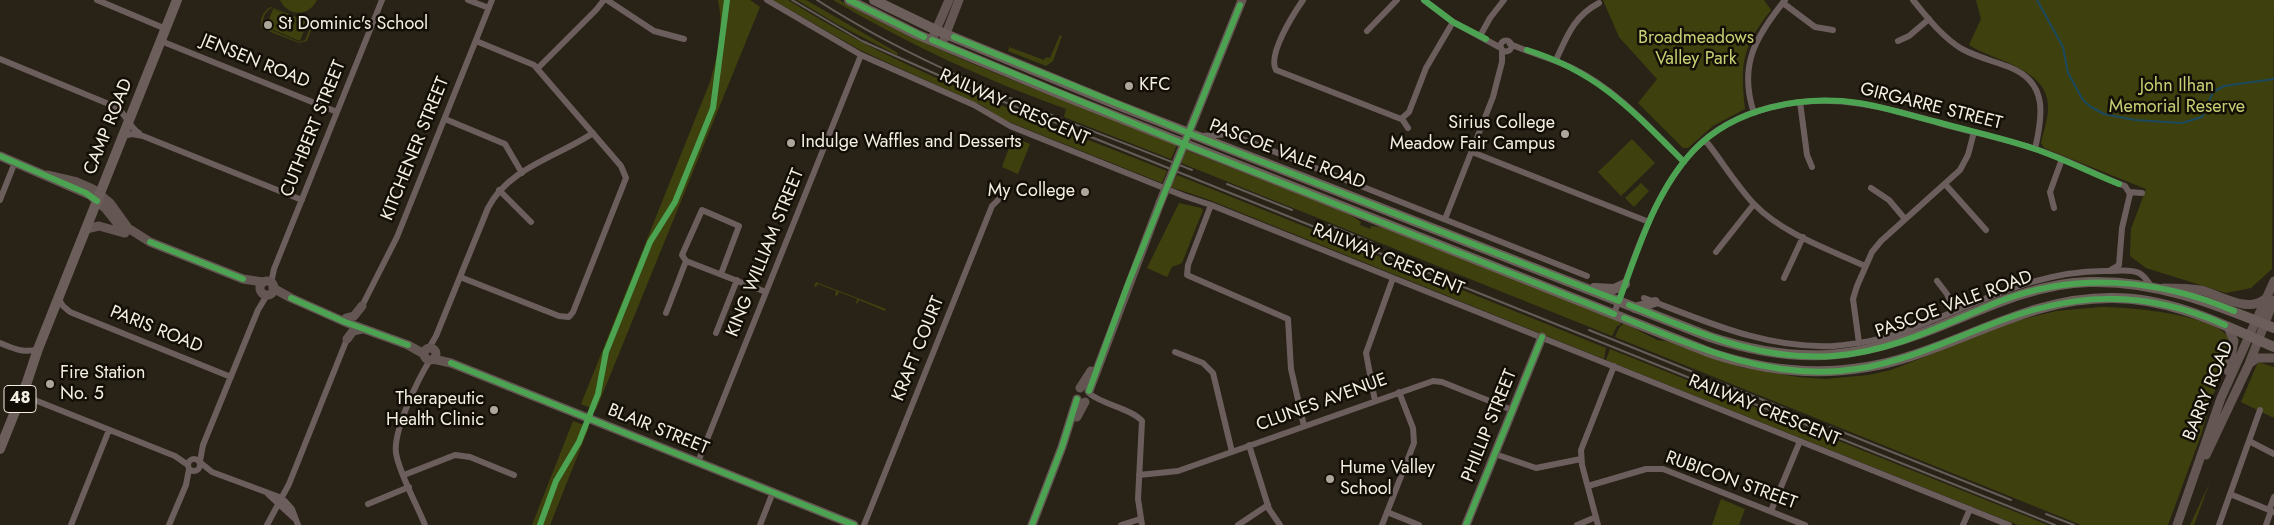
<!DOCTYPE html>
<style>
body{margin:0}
canvas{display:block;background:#282217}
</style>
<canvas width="2274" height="525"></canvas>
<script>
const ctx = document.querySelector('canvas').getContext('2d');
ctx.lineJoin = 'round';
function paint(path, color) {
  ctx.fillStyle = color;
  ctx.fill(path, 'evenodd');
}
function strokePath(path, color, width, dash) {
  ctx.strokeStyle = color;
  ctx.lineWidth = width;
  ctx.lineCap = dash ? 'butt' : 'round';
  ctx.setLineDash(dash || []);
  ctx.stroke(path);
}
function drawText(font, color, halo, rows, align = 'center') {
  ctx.font = font + ' Jost,sans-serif';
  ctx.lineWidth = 5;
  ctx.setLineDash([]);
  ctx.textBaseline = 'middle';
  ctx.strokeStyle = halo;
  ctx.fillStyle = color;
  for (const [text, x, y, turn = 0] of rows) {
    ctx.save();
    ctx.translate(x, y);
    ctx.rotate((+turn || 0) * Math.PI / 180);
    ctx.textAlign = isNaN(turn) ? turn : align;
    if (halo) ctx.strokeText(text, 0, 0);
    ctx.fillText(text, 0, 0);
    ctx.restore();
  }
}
paint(new Path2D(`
 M280 0H317C309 17 288 17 280 0Z
 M718 0H750L760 7 596 410 581 404 710 82C718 54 724 29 718 0Z
 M773 0H788C905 74 1038 119 1167 171L1162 183 1002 119 983 106 860 50Z
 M797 0H806L898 53 897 55 837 24Z
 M833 0H839C946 59 1064 99 1177 145L1171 159 1064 117 1066 109C985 80 908 44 833 0Z
 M1603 0H1764L1771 10C1742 47 1740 63 1745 109L1713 126 1688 148H1683L1638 103 1657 79 1619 37Z
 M1976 0H2274L2272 269 2251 288 2226 293 2146 268 2130 256 2131 229 2146 189 2044 148 2041 143C2043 132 2048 120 2048 109 2051 69 1994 61 1969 45L1981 19Z
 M271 7 309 22 312 28 307 41 299 43 263 29C258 22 263 10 271 7ZM272 8 309 24 310 28 305 40 299 42 264 27C261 21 265 10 272 8Z
 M273 9 307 23 300 41 266 27Z
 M1060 35 1062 36 1053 61 1046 66 1008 51 1011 43 1009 47 1044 60 1046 57 1050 58Z
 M1013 137 1030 144 1018 174 1002 167Z
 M1632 139 1655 163 1621 196 1598 172Z
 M1186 150 1349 214 1361 222 1360 225 1370 229 1371 226 1385 228 1621 322 1620 325 1617 326 1612 336 1181 163Z
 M1177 175 1606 348 1604 359 1207 199 1171 187Z
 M1641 183 1649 191 1634 207 1625 198Z
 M1179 203 1201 208 1203 210 1182 263 1172 267 1167 277 1147 268Z
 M816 282 886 309 885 311 859 300 857 304 856 303 857 299 839 292 837 296 835 295 836 291 818 284 816 287 814 286Z
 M2101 307C2128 307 2214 314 2229 338L2226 366 2212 397 2201 435 2168 525H2081L1615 337 1619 328 1624 323 1657 340 1673 342 1740 367 1798 377 1825 379 1869 375 1891 370 2016 321 2056 311Z
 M1610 349 2048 525H2018L1606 360Z
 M2258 362 2274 367V418L2241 402Z
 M573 421 589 427 550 525H532Z
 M2210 482 2194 525H2190Z
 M1721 499 1745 509 1739 525H1712Z`), '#3e410d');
strokePath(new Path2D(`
 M2037 0 2063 47 2068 73 2083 100 2091 107 2104 114 2135 120 2182 123 2202 117 2213 92 2224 86 2274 79`), '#1b4960', 2);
strokePath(new Path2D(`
 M97 0 166 29
 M468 0 489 8
 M607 0 654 31 684 39
 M767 0 861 55 974 105 1010 126 1184 196 1211 205 2009 525
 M1303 0C1294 13 1267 55 1276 70L1401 119 1409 112 1426 68 1453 22
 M1424 0 1453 22 1501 48
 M1913 0C1927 17 1942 37 1962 49 1977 57 1993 61 2009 67 2048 82 2043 115 2035 149
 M1783 3 1815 27 1833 30
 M1367 31 1397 0
 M1480 36 1490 18 1504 0
 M1500.5 46a5.5 5.5 0 1 1 11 0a5.5 5.5 0 1 1-11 0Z
 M161 41 337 112
 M1898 41 1909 36 1929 19
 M1510 44C1530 53 1552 58 1572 68 1617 90 1649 127 1684 162
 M0 59 116 107C127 115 129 127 139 133
 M1556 60C1567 36 1574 16 1599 3
 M538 68 596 10 604 0
 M1800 102 1807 155 1812 167
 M1754 113C1738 65 1756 36 1785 0
 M445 119 505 144 522 173
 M1402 119 1408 128
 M123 136 132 134 143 136 302 200
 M1202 136 1230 134 1587 276
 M1705 140C1722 161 1736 185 1754 204 1783 234 1828 249 1865 266
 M1472 152 1649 222
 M1945 184 1986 230
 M1871 188 1889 200 1905 219
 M499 190 531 222
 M2130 192 2142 193
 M0 200 15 162
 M1211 205 1188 265 1187 275 1288 319 1291 369 1304 426
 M2054 208 2050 192 2062 159
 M1445 219 1493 97 1502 62V50
 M1716 252 1754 204
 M686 261 682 255 702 210 739 226 721 274
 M686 261 766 292
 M460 277 559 316 569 317 573 312 626 178 621 166 534 65 476 41
 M1784 278 1803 237
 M1937 281 1947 294 1954 310
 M271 283 274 269 382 0
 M58 298 63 306 70 312 231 377
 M1644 298C1705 321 1765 349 1833 346 1855 344 1876 341 1896 334 1968 310 2031 269 2109 271 2119 271 2130 269 2139 273 2145 276 2148 282 2152 287
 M362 306 397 237 492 0
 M666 313 686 261
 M1614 314C1634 259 1652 196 1693 151 1734 107 1804 94 1862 104 1891 108 1921 118 1950 126 1984 135 2019 142 2052 155 2077 164 2100 177 2125 186L2130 194 2122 228 2119 265 2109 271
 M716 333 737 280
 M0 343C13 348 24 354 38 349
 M1859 343 1853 299 1857 286 1872 252 1881 241 1960 170 1968 155 1974 132
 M429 348 436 336 488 208C508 168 559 156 593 133
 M1175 352 1203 363 1213 373 1232 452
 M17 393 175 456 188 465
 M1090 394C1104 405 1132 409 1142 421L1138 499 1142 525
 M1375 401 1366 353 1393 278
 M2249 441 2274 454
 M1249 445 1269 509 1280 525
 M1495 454 1536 468 1581 459
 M188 465a6 6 0 1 1 12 0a6 6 0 1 1-12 0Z
 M200 461 203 445 258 310 267 295
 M698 462 861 55
 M201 463 212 472 282 498 292 509 298 525
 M404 475 455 455 470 457 514 475
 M1139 475 1178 471 1433 381 1442 382 1512 410
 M1588 486 1646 469H1663L1805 525
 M268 494 294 518
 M2230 494 2274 512
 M368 504 409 487
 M2269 510 2274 497
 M1771 511 1800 441
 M1387 512 1419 525
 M71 525 109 430
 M169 525 186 485 189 469
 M267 525 289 484 347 339
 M425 525C417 505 399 473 396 453 393 431 418 379 430 360
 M760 525 773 492
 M864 525 992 206 1008 190
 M1121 525 1140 519
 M1238 525 1268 505
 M1382 525 1414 443 1413 428 1399 392
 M1577 525 1596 517
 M1598 525 1582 465 1581 450 1614 366
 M1963 525 1970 509
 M2219 525 2260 410
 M2266 525 2271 511`), '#6c5e5d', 6);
strokePath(new Path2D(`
 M933 37 949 0
 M942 44 959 0
 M1195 117 1242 0
 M0 156 90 195 105 208 125 233
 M47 175 77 182 93 189 110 203 128 228 150 242 243 279 263 282
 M86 229 99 226 124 233
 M260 288a7 7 0 1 1 14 0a7 7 0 1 1-14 0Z
 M273 288 291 298 345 322 408 345 424 354
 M2164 288C2176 288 2188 288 2200 290 2219 294 2247 314 2265 299
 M346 318 354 316 362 306
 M347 339 353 331 362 329
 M424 354a6 6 0 1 1 12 0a6 6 0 1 1-12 0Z
 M433 359 451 363 854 525
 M2249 364 2257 358H2274
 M2228 371 2234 341 2228 327
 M1080 388 1091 371
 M1089 391 1160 203
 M1077 417 1085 402
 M2206 455 2249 364 2274 300
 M1032 525 1062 447 1077 399
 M1466 525 1542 337
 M2177 525 2221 398 2274 281`), '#645653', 9);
strokePath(new Path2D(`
 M849 0 916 34 1057 93 1711 353C1777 375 1845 378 1911 356 1980 334 2038 297 2113 298 2171 298 2222 324 2274 347
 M874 0 936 30 1115 104 1710 337C1804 368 1866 358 1955 320 1998 302 2042 283 2089 282 2156 280 2213 303 2274 328
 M1594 288 1614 289 1625 284
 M1635 308 1655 302
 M0 449 27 382 38 349 177 0`), '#6c5e5a', 10);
strokePath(new Path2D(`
 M792 0 862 41 947 79 2055 525
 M817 0C933 75 1065 119 1192 170
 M1227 184 1292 210
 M1329 225 1373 243
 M1589 330 1698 374
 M1716 381 1788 410
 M1830 427 2011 500
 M2046 514 2074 525`), '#655d58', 2);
strokePath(new Path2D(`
 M1160 203 1195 117`), '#645653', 9);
strokePath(new Path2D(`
 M849 0 924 37
 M1424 0 1453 22 1486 39
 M954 37 1196 136 1619 301C1638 250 1655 191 1694 150 1736 107 1802 95 1859 103 1885 107 1911 116 1937 122 1969 131 2003 138 2035 149 2064 159 2091 173 2119 184
 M932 40 1191 147 1614 314
 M1527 50C1598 72 1633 111 1684 162
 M0 156 86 193 97 201
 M150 242 243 279
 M291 298 345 322 408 345
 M1629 305C1698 332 1757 361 1833 356 1892 352 1945 324 1998 302 2075 271 2159 279 2234 311
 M1624 318C1694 346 1762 377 1839 371 1892 367 1938 345 1987 326 2070 292 2142 288 2225 325
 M451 363 854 525
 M1089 391 1128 284 1240 5
 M540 525 556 481 579 442 598 394 606 352 650 242 675 202 713 108 727 0
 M1032 525 1062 447 1077 399
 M1466 525 1542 337`), '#4ca352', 6);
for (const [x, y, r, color] of [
 [268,25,5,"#ada79b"],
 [1129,86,5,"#ada79b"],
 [1565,134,5,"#ada79b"],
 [791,143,5,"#ada79b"],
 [1085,192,5,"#ada79b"],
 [50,384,5,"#ada79b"],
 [494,410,5,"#ada79b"],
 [1330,479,5,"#ada79b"]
]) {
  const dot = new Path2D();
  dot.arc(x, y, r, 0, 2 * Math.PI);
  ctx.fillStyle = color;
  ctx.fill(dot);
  strokePath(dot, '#130f07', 2);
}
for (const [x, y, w] of [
 [20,399,32]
]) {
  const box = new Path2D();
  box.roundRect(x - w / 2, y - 13.5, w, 27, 4);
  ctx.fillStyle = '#130f07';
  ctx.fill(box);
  strokePath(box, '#f4efe2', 1);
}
drawText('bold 16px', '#f4efe2', null, [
 ["48",20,399]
]);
drawText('18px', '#f4efe2', '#130f07', [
 ["St Dominic's School",278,25],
 ["KFC",1139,86],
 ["Sirius College",1555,124,"right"],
 ["Meadow Fair Campus",1555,145,"right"],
 ["Indulge Waffles and Desserts",801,143],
 ["My College",1075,192,"right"],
 ["Fire Station",60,374],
 ["No. 5",60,395],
 ["Therapeutic",484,400,"right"],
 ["Health Clinic",484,421,"right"],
 ["Hume Valley",1340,469],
 ["School",1340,490]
], 'left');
drawText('18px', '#c9d074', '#130f07', [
 ["Broadmeadows",1696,39],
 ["Valley Park",1696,60],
 ["John Ilhan",2177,87],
 ["Memorial Reserve",2177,108]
]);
drawText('18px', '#f4efe2', '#130f07', [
 ["JENSEN ROAD",255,62,22],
 ["GIRGARRE STREET",1931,107,14],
 ["RAILWAY CRESCENT",1014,108,24],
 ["CAMP ROAD",109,127,-68],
 ["CUTHBERT STREET",314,129,-68],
 ["KITCHENER STREET",416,149,-68],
 ["PASCOE VALE ROAD",1287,155,21],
 ["KING WILLIAM STREET",766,253,-68],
 ["RAILWAY CRESCENT",1388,260,22],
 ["PASCOE VALE ROAD",1954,305,-20],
 ["PARIS ROAD",156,330,22],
 ["KRAFT COURT",919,349,-68],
 ["BARRY ROAD",2209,391,-68],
 ["CLUNES AVENUE",1322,403,-20],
 ["RAILWAY CRESCENT",1764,411,22],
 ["PHILLIP STREET",1490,426,-68],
 ["BLAIR STREET",658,430,22],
 ["RUBICON STREET",1731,481,20]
]);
</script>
